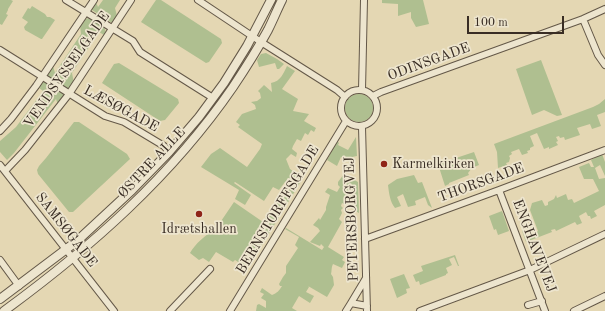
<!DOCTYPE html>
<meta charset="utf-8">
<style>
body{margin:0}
#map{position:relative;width:605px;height:311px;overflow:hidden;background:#e4d7b3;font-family:"Old Standard TT",serif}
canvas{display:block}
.scale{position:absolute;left:467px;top:16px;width:97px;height:18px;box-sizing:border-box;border:2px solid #392d24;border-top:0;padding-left:5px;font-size:12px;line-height:14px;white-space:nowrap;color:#392d24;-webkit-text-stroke:3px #ede5ce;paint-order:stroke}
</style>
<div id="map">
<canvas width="605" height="311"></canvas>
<div class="scale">100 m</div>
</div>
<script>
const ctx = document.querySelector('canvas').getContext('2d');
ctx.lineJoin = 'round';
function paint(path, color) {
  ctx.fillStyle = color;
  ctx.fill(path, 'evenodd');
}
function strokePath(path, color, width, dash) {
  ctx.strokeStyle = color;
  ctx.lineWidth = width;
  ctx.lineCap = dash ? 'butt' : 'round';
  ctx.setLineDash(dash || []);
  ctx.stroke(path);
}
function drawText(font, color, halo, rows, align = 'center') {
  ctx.font = font + ' "Old Standard TT",serif';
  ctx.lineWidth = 3.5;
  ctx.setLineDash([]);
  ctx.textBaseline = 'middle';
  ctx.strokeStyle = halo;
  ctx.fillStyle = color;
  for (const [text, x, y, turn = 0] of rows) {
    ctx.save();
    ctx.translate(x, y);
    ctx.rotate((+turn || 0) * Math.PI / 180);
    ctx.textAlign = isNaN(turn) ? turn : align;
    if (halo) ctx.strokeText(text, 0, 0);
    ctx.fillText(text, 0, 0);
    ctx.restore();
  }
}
paint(new Path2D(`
 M0 0H11L13 1 8 9V10L6 14 8 15 2 25 0 24Z
 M103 0H120L115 8 117 16 112 23 92 10V8L96 2 98 7Z
 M156 0H161L221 39 222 43 209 62 206 63 141 22Z
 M382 0H423L429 24 416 27 411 18V12L398 16V4L382 3Z
 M32 6 45 14 47 17H50L55 20 42 39H41L25 30 24 27 28 22 22 18 28 8 30 9Z
 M89 18 104 27 106 32 104 35 99 32 72 73 74 83 71 88 68 90 48 79 47 74 52 66H53L55 73 81 34 80 26 85 19Z
 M266 53 277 59 284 64 279 69H277L275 63 259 67 257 60 261 54Z
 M541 60 562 115 557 116 544 110 532 115 516 69Z
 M119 63 178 99 179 103 165 120 160 121 102 83 114 64Z
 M287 66 295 71 282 89 298 99 293 111 309 114 304 121 316 128 314 132 311 130 308 135 305 133 301 141 297 139 293 146 292 149 297 153 296 157 291 154 286 159 290 169 297 174 303 178 248 268 235 260 233 262 216 252 209 262 203 258 199 260 190 253C195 244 206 234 215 230L234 202 263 222 282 193 281 191 283 188 285 190 288 185 285 182 279 190 273 187 264 201 235 182 234 183 251 195 245 205 235 199 239 190 201 167 211 154 220 148 247 167 260 149 262 144 238 127 240 125 236 122 242 114 256 109 255 105 251 102 257 101 261 98 260 93 258 91 264 85 272 92 271 83C281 81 283 74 287 66Z
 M44 81H46L64 94V96L58 105 56 99 14 153 7 160 0 152V141L16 127 43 91 38 87 42 82Z
 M345 108a14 14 0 1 1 28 0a14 14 0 1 1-28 0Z
 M605 99V112L597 115 601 126 592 129 590 124 577 128 580 135 565 140 564 137 560 138 559 136 556 137 558 141 556 142 558 145 549 149V147L544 149 537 133 530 136 534 146 530 148V150L527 151 528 153 522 155 519 149 511 152 512 154 509 156 510 158 509 162 506 163 507 165 498 168 497 152 494 144 593 107 599 104Z
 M74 122H79L127 154 130 159 73 212H69L38 174 37 170 39 166 46 158Z
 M356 137 357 156 352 157V164L341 157 337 166 327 160 337 141 339 143 338 145 348 150Z
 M474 152 479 165 472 168 468 173 469 175 449 183V184L445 186 438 164Z
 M602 154 605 162V176L600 165 595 168 599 179 605 178V205L594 211 597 216 591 219 590 216H588L586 212 579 216 582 223 577 225 575 222 556 231 555 229 551 230 552 232 526 242 522 231 525 229 528 237 534 234 538 231 530 210 532 203 542 200 545 206 548 205V202L554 199 556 195 557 198 566 194 568 200 572 199 574 203 599 191 593 179H584L579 167 589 163 591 167H594L591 160Z
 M344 174 358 182 359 213 342 203 341 206 343 208 341 210 342 213 339 219 342 222 328 247 344 257 342 260 345 262 342 268 333 264C331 268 332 271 331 274L333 277 334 285 327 297 308 286 309 287 306 292 314 296 310 303 299 296 292 308 297 311H256L257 305 259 304 266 308V301L261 298 264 294 260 292 262 288 272 295C277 293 279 291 282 286H280L279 284 283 277 286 273V266L298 248 295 245 299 237 285 229 286 228 322 250 324 247 321 244 320 246 310 242 320 231 318 228 313 225 319 218 320 220 326 210V207L330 195 325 192 328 188 337 192 340 187 338 185V182Z
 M414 175 418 183 422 182 432 208 428 205 425 197 415 201 416 205 408 207 403 194 397 197 401 206 395 208C390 202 389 193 388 185L397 179Z
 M502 211 509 231 498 235 496 229 494 230 489 216Z
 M455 255 459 266H458L454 257 449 259 452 265 446 268 448 273 446 274V275L420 285 419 281 416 282 413 275 423 271 421 266Z
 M404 274 410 288 406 289 407 293 397 298 390 279Z`), '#afbf90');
const minor = new Path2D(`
 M66 0 133 41 140 52 213 98
 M198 0 261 42 337 90 345 97
 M583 19 598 55 605 65
 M0 50 105 116 124 122 164 146 169 152
 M341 108a18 18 0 1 1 36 0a18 18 0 1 1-36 0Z
 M362 90 364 0
 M373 96 381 92 583 19 605 9
 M362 127 367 311
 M0 131 11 119 36 86 94 0
 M0 165 114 311
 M5 171 25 150 69 94 131 0
 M499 190 545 311
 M365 239 499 190 605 150
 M0 260 19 286
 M351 303 366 278
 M528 305 542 301
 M170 311 210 269
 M230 311 346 121
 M346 311 351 303 367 306
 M420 311 530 270 605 234
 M574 311 605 296`);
const tertiary = new Path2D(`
 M0 299 77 241 132 190 169 152 199 117 224 83 247 46 271 0
 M4 311C90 248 172 176 233 87 245 69 257 50 268 30 273 20 277 10 282 0`);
strokePath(minor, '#645848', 8);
strokePath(tertiary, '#645848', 10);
strokePath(minor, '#ede5ce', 6);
strokePath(tertiary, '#ede5ce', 8);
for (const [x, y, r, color] of [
 [384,164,4,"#8f2418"],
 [199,214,4,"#8f2418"]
]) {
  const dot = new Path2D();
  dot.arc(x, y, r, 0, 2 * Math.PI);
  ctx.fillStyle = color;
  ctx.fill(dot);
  strokePath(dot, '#ede5ce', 1.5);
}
drawText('14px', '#392d24', '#ede5ce', [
 ["ODINSGADE",429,62,-20],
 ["VENDSYSSELGADE",67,70,-55],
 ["LÆSØGADE",121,109,28],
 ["ØSTRE ALLE",152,163,-47],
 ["THORSGADE",481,183,-20],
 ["BERNSTORFFSGADE",278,210,-59],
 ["PETERSBORGVEJ",352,219,-92],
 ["SAMSØGADE",66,230,52],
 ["ENGHAVEVEJ",534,246,69]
]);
drawText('14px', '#392d24', '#ede5ce', [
 ["Karmelkirken",392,164],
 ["Idrætshallen",199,229,"center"]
], 'left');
</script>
